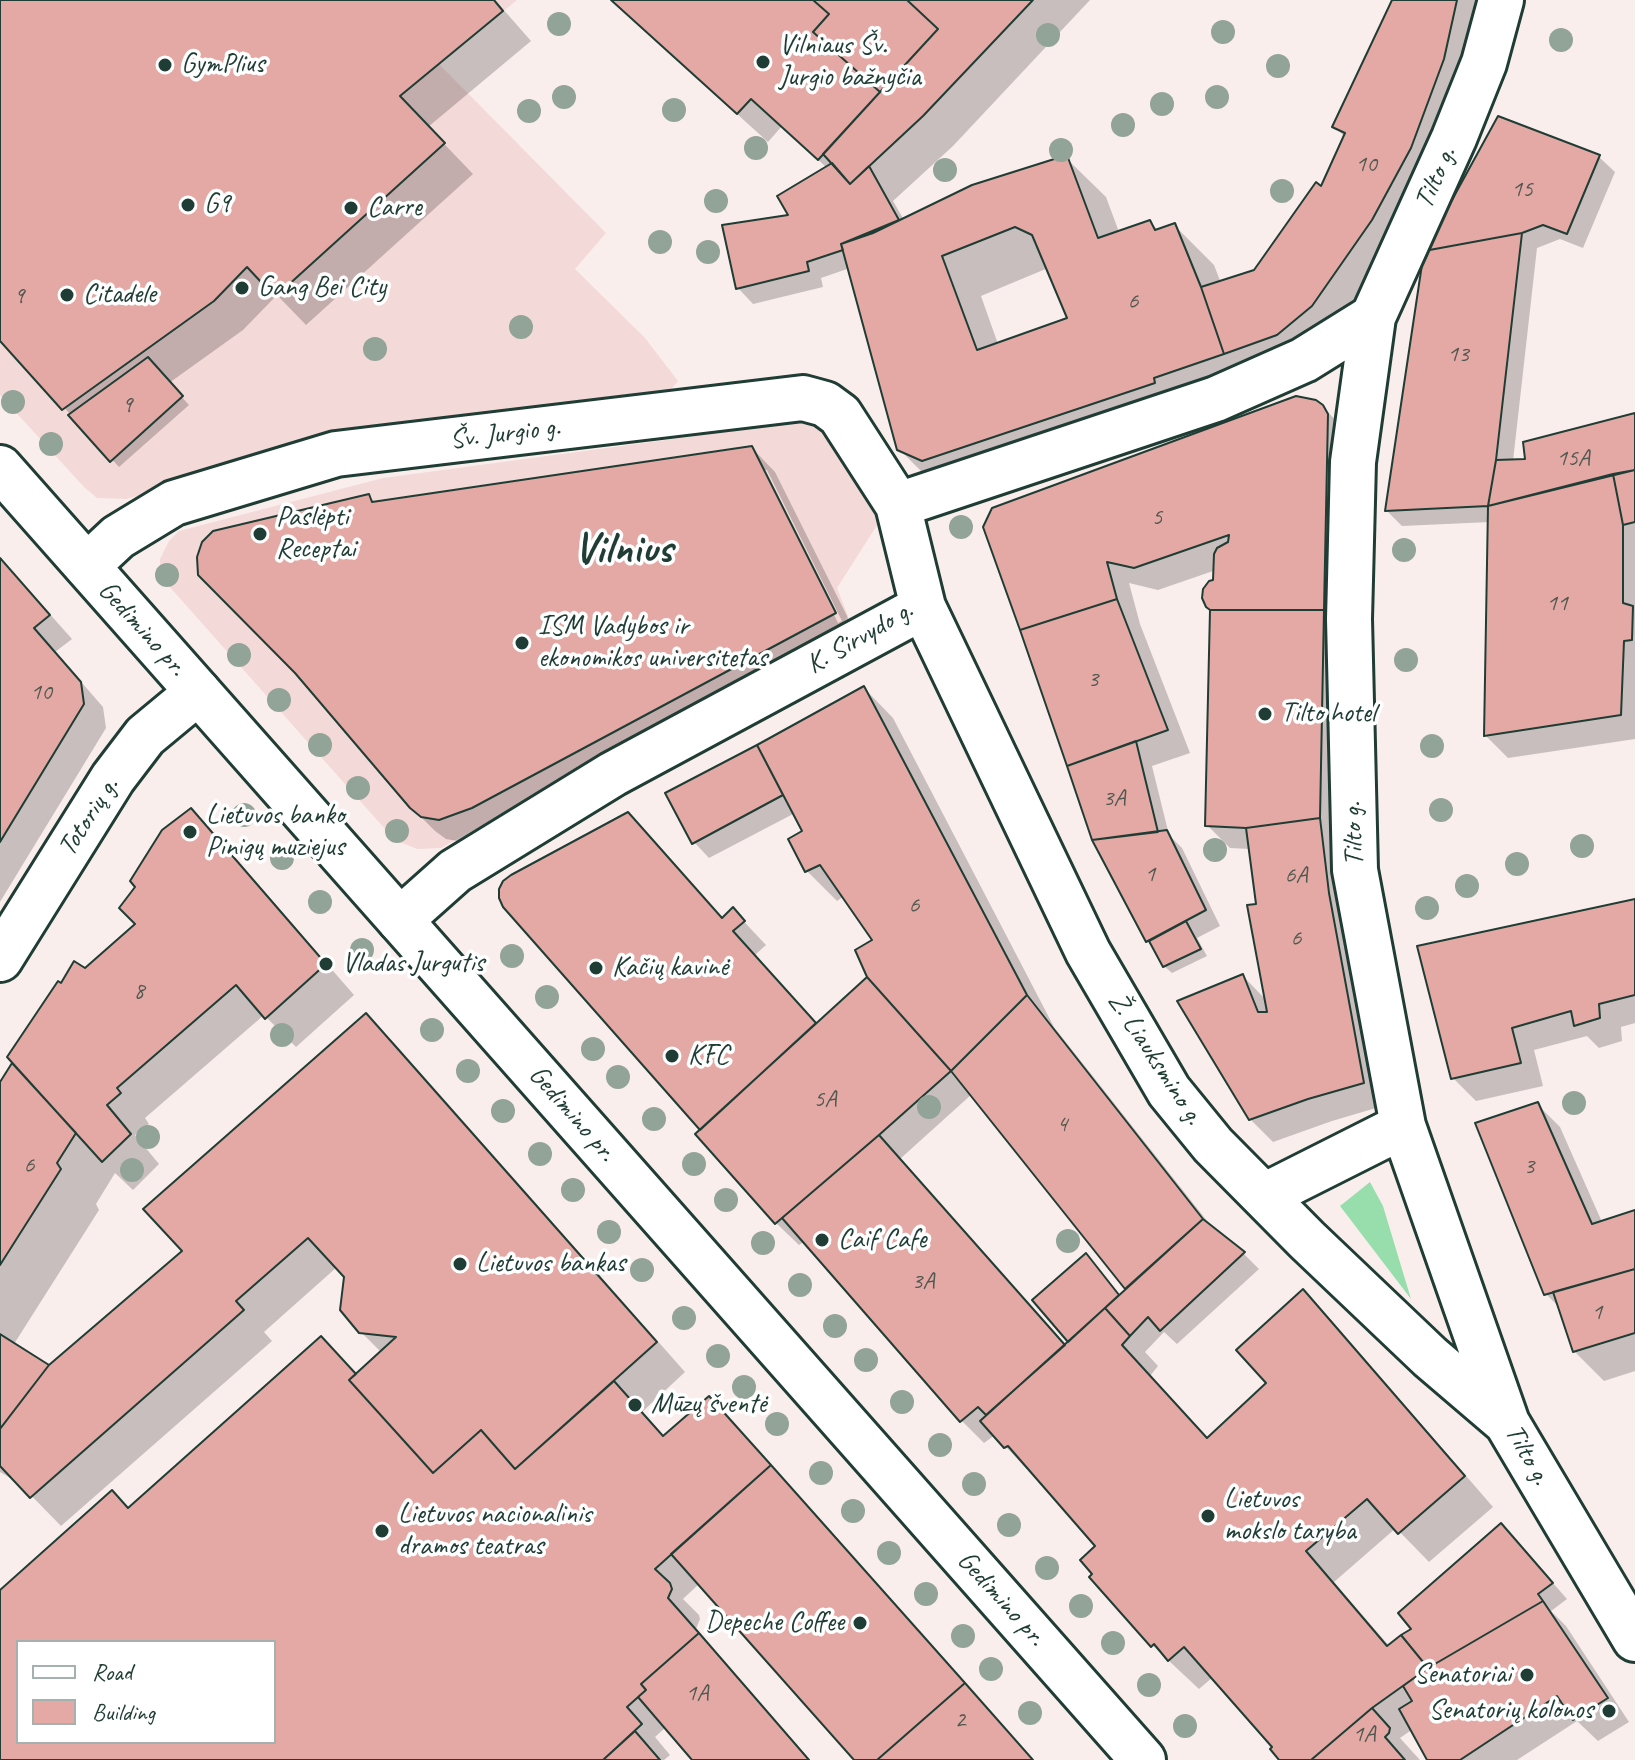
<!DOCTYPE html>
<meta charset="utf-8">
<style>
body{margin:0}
#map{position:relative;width:1635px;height:1760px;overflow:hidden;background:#faeeed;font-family:Caveat,sans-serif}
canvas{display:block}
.legend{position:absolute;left:16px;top:1640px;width:260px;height:104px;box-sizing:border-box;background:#fff;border:2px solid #a5b1ae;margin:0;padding:10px 14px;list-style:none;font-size:24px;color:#1f3d34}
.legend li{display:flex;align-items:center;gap:16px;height:40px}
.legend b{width:40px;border:2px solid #a5b1ae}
</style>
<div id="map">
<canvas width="1635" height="1760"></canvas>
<ul class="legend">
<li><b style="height:10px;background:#fff"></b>Road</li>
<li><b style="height:22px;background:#e4a9a5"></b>Building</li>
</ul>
</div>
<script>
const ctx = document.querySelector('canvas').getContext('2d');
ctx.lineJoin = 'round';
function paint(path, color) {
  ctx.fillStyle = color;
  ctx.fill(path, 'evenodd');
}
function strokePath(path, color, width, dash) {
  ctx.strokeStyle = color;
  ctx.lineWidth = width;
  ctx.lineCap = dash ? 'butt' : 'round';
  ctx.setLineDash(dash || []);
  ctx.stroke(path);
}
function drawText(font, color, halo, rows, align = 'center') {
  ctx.font = font + ' Caveat,sans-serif';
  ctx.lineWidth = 7;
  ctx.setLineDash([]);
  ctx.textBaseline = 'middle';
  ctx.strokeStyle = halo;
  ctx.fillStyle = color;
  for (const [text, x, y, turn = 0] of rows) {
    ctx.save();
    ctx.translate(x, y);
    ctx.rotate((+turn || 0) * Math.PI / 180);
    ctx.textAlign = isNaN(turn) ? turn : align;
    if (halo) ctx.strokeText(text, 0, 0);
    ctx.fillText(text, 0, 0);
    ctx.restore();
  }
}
paint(new Path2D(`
 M0 0H517L439 64 606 233 575 269 645 338 678 381 666 396 350 442 126 499 97 498 84 487 0 395Z
 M808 421 836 430 879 522 837 588 848 616 839 628 441 848 417 849 400 842 385 829 160 576V559L169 541 179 531 383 478Z`), '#f3d9d7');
paint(new Path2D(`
 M1370 1182 1383 1206 1411 1299 1340 1206Z`), '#97deac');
paint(new Path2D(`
 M0 0H495L531 41 428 127 473 174 306 325 277 295 243 330 169 383 189 405 119 467 0 338Z
 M611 0H1090L953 146 893 201 904 220 1066 158 1106 197 1119 232 1150 222 1159 231 1174 225 1214 265 1221 283 1256 272 1322 189 1345 137 1334 126 1394 0H1480L1479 30 1394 244 1335 329 939 489 899 449 850 268 821 278 823 287 753 304 738 288 827 168 782 126 768 142ZM1048 268 1070 319 998 344 981 296Z
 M1599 157 1615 172 1583 248 1560 239 1537 248 1513 461H1528L1635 415V739L1508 758 1486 736 1490 522 1402 526 1387 511 1426 252Z
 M1322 406 1345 430 1386 1105 1332 1121 1273 1142 1250 1119 1243 976 1267 1001 1258 906 1250 849 1230 848 1207 825 1216 570 1158 590 1129 583 1140 624 1190 753 1152 766 1169 835 1182 848 1220 926 1197 938 1207 956 1172 973 1164 966 1155 948 1148 941 985 527Z
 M752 448 775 472 857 636 463 842 446 839 435 831 411 807 368 496 376 503ZM762 470H767L842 621 838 623Z
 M0 558 72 639 55 652 103 707 106 728 0 902Z
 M864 688 893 718 1054 1027 1215 1231 1244 1254 1259 1269 1177 1344 1164 1332 1145 1352 1158 1366 1150 1376 1208 1440 1269 1383 1303 1292 1332 1321 1493 1507 1429 1562 1396 1528 1334 1582 1390 1647 1516 1541 1567 1599 1551 1611 1566 1626 1629 1722 1598 1741 1577 1721 1517 1760H1429L1413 1729 1400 1738 1420 1760H1281L1275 1746 1213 1677 1199 1689 1152 1645 1098 1546 995 1435 984 1443 962 1421 805 1241 799 1245 776 1223 703 1130 723 919 733 910 766 945 755 955 817 1024 870 977 875 940 844 896 837 901 807 871 791 840 804 832 795 813 709 858 694 842 668 794ZM972 1094 1128 1289 1121 1296 1101 1271 1086 1255 1071 1342 1066 1346 900 1159Z
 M191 811 220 841 354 995 296 1047 264 1015 145 1118 149 1124 135 1135 159 1164 133 1190 115 1173 96 1204 99 1210 14 1344 50 1367 185 1251 366 1016 396 1045 685 1372 642 1412 665 1438 709 1399 738 1428 1033 1760H856L700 1583 683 1599 699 1615 700 1619 696 1629 810 1760H694L666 1727 655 1737 670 1755 664 1760H0V1593L129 1510 357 1376 382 1353 361 1332 346 1277 337 1267 264 1332 272 1341 61 1526 19 1483 0 1472V1086L26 1075 62 986 85 970 138 925ZM18 1642H274V1742H18Z
 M1635 901V1023L1621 1027 1622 1041 1599 1048 1587 1036 1534 1050 1543 1086 1476 1101 1453 1078Z
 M1537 1104 1560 1127 1602 1222 1635 1212V1371L1604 1381 1574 1351 1561 1309 1546 1294Z`), '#0003');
const building = new Path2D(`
 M0 0H494L503 11 400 96 445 143 275 297 247 267 214 301 62 410 0 341Z
 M611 0H813L829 14 813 32 880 92 818 160 751 99 737 114Z
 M813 0H907L938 29 880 92 813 32 829 14Z
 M907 0H1033L923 116 850 184 823 154 938 29Z
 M1392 0H1457L1444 59 1411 148 1372 220 1312 306 1277 335 1224 354 1201 287 1254 270 1316 182 1321 186 1345 133 1332 127Z
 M1498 116 1600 155 1567 234 1543 225 1522 233 1424 251Z
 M1067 155 1098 238 1150 220 1155 230 1175 223 1201 287 1224 354 1154 378 1155 383 922 461 897 450 841 244 873 233 972 185ZM1015 227 1032 235 1067 318 977 350 942 256Z
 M832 163 850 184 869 166 899 220 841 244 843 250 807 262 809 271 736 289 722 225 788 215 777 196Z
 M1522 233 1496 460 1488 506 1385 511 1424 251Z
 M148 357 183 396 110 462 68 415Z
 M1296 396 1316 400 1323 405 1328 414 1324 610H1210L1206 607 1202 598 1203 589 1209 581 1213 580 1214 554 1217 548 1228 542 1229 535 1134 568 1107 562 1117 599 1020 630 983 527 992 508Z
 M1635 413V470L1488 506 1496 460 1525 459 1523 442Z
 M752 446 836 613 472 808 439 820 421 817 410 808 295 673 198 575 197 557 202 542 213 531 369 494 372 502Z
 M1635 470V522L1623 525 1613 474Z
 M1613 474 1623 525V603L1633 606 1632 640 1624 641 1621 715 1484 736 1488 506Z
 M0 558 50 615 34 628 81 682 84 704 0 842Z
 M1117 599 1168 730 1067 766 1020 630Z
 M1210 610H1324L1320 818 1246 828 1205 826Z
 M864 686 1027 995 951 1071 867 977 855 950 872 940 820 865 805 872 788 839 802 831 757 745Z
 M1136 741 1158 832 1092 840 1067 766Z
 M757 745 783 795 692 844 665 793Z
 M191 808 326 964 265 1019 236 985 117 1088 121 1093 107 1105 131 1134 102 1162 7 1057 58 981 61 983 74 961 85 968 135 924 119 908 135 887 130 881 162 830Z
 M628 812 722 918 733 907 745 921 733 931 816 1023 700 1130 503 907 499 898V889L503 881 511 875Z
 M1320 818 1329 893 1364 1083 1308 1099 1249 1120 1177 1001 1243 974 1258 1012H1267L1247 905 1256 904 1246 828Z
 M1167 830 1206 910 1146 942 1092 840Z
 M1635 899V995L1599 1004 1600 1018 1574 1026 1571 1011 1512 1028 1521 1063 1451 1079 1417 946Z
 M1186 921 1201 949 1163 967 1149 941Z
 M867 977 951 1071 879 1135 775 1224 695 1134Z
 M1027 995 1203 1219 1125 1289 951 1071Z
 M366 1013 657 1342 515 1469 481 1430 433 1473 349 1380 396 1337 359 1333 340 1310 344 1277 308 1238 236 1301 244 1310 30 1498 0 1466V1429L49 1365 182 1251 143 1209Z
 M12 1063 76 1133 57 1163 61 1169 0 1265V1082Z
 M1538 1102 1592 1224 1635 1210V1269L1544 1295 1475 1123Z
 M879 1135 1065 1345 986 1415 978 1407 960 1422 782 1218Z
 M1203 1219 1245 1252 1160 1331 1148 1317 1130 1336 1105 1308Z
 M1086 1253 1119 1295 1068 1342 1032 1300Z
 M1635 1269V1333L1573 1352 1553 1292Z
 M1303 1289 1465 1476 1398 1534 1367 1499 1306 1551 1387 1646 1401 1635 1428 1668 1372 1708 1311 1760H1279L1270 1749 1272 1747 1184 1647 1168 1661 1154 1644 1151 1647 1089 1577 1092 1574 1080 1560 1095 1546 1008 1446 1004 1448 980 1421 1105 1308 1130 1336 1122 1345 1207 1438 1266 1383 1236 1350Z
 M0 1334 49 1365 0 1429Z
 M321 1336 356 1374 349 1380 433 1473 481 1430 515 1469 614 1381 663 1436 709 1396 771 1465 655 1569 670 1583 672 1589 668 1598 699 1633 641 1684 646 1690 627 1707 642 1724 603 1760H0V1590L112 1490 128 1508ZM18 1642H274V1742H18Z
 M771 1465 965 1683 877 1760H854L671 1554Z
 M1501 1523 1553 1583 1538 1594 1543 1601 1428 1668 1401 1635 1411 1629 1398 1613Z
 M1543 1601 1608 1698 1573 1720 1557 1696 1460 1760H1427L1399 1709 1412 1701 1403 1686 1428 1668Z
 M699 1633 809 1760H692L638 1697 646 1690 641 1684Z
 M965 1683 1033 1760H877Z
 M1372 1708 1390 1728 1389 1733 1385 1737 1405 1760H1311Z
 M635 1731 660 1760H603Z`);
paint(building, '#e4a9a5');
strokePath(building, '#1f3d34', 2);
const minor = new Path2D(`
 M1501 0 1484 63 1454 138 1373 317 1353 462 1349 619 1355 870 1403 1126 1507 1423 1635 1639
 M1373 317 1304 360 1216 399 898 505 923 607 1088 952 1169 1091 1213 1145 1307 1240 1430 1357 1506 1422
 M87 566 118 537 174 503 336 454 803 398 825 404 840 415 898 505
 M400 920 455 871 613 774 923 607
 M0 959 113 778 145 736 198 692
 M1264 1196 1403 1126`);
const secondary = new Path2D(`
 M0 468 1143 1760`);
strokePath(minor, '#1f3d34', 50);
strokePath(secondary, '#1f3d34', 50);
strokePath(minor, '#fff', 44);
strokePath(secondary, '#fff', 44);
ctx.fillStyle = '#92a398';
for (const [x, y] of [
 [559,24],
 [1223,32],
 [1048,35],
 [1561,40],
 [1278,66],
 [564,97],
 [1217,97],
 [1162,104],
 [674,110],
 [529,111],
 [1123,125],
 [756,148],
 [1061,150],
 [945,170],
 [1282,191],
 [716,201],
 [660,242],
 [708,252],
 [521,327],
 [375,349],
 [13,402],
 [51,444],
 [961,527],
 [1404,550],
 [167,575],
 [239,655],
 [1406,660],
 [279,700],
 [320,745],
 [1432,746],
 [358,788],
 [1441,810],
 [244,815],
 [397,831],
 [1582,846],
 [1215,850],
 [282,858],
 [1517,864],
 [1467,886],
 [320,902],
 [1427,908],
 [362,950],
 [512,956],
 [547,997],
 [432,1030],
 [282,1035],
 [593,1049],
 [468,1071],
 [618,1077],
 [1574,1103],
 [929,1107],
 [503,1111],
 [654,1119],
 [148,1137],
 [540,1154],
 [694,1164],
 [132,1170],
 [573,1190],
 [726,1200],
 [609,1232],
 [1068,1241],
 [763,1243],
 [642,1270],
 [800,1285],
 [684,1318],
 [835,1326],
 [718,1356],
 [866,1360],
 [744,1387],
 [902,1402],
 [777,1424],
 [940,1445],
 [821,1473],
 [974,1484],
 [853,1511],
 [1009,1525],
 [889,1553],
 [1047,1568],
 [926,1594],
 [1081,1606],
 [963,1636],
 [1113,1643],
 [991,1669],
 [1149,1685],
 [1030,1713],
 [1185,1726]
]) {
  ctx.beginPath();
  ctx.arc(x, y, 12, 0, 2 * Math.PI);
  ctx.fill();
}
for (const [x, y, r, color] of [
 [763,62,8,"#1f3d34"],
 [165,65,8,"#1f3d34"],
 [188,205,8,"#1f3d34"],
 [351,208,8,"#1f3d34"],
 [242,288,8,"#1f3d34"],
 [67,295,8,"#1f3d34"],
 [260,534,8,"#1f3d34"],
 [522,643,8,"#1f3d34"],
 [1265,714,8,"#1f3d34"],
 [190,832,8,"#1f3d34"],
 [326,964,8,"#1f3d34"],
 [596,968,8,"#1f3d34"],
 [672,1056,8,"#1f3d34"],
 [822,1240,8,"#1f3d34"],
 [460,1264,8,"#1f3d34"],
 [635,1405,8,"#1f3d34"],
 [1208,1516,8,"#1f3d34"],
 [382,1531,8,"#1f3d34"],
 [860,1623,8,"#1f3d34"],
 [1527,1675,8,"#1f3d34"],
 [1609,1711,8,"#1f3d34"]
]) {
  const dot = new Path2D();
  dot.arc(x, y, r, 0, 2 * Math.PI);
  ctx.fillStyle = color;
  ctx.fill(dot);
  strokePath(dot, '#fff', 3);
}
drawText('24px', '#505850', null, [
 ["10",1366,165],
 ["15",1522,190],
 ["9",19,297],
 ["6",1133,302],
 ["13",1458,355],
 ["9",127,406],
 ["15A",1573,459],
 ["5",1157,518],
 ["11",1557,604],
 ["3",1093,680],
 ["10",41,693],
 ["3A",1114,799],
 ["1",1150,875],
 ["6A",1296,876],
 ["6",914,906],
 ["6",1296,939],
 ["8",139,992],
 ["5A",825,1100],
 ["4",1062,1125],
 ["6",29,1166],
 ["3",1529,1167],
 ["3A",923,1282],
 ["1",1597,1313],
 ["1A",697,1694],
 ["2",960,1721],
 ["1A",1364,1735]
]);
drawText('28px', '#1f3d34', '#fff', [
 ["Vilniaus Šv.",779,46],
 ["Jurgio bažnyčia",779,78],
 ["GymPlius",181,65],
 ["G9",204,205],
 ["Carre",367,208],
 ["Gang Bei City",258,288],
 ["Citadele",83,295],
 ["Paslėpti",276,518],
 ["Receptai",276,550],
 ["ISM Vadybos ir",538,627],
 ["ekonomikos universitetas",538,659],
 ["Tilto hotel",1281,714],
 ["Lietuvos banko",206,816],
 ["Pinigų muziejus",206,848],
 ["Vladas Jurgutis",342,964],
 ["Kačių kavinė",612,968],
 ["KFC",688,1056],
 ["Caif Cafe",838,1240],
 ["Lietuvos bankas",476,1264],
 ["Mūzų šventė",651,1405],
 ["Lietuvos",1224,1500],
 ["mokslo taryba",1224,1532],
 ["Lietuvos nacionalinis",398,1515],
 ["dramos teatras",398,1547],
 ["Depeche Coffee",844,1623,"right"],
 ["Senatoriai",1511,1675,"right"],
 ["Senatorių kolonos",1593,1711,"right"]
], 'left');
drawText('28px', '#1f3d34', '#fff', [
 ["Tilto g.",1436,178,-66],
 ["Šv. Jurgio g.",505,434,-7],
 ["Gedimino pr.",142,629,48],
 ["K. Sirvydo g.",860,638,-30],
 ["Totorių g.",89,817,-57],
 ["Tilto g.",1354,834,-92],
 ["Ž. Liauksmino g.",1155,1059,57],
 ["Gedimino pr.",572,1114,49],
 ["Tilto g.",1527,1455,61],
 ["Gedimino pr.",1001,1599,48]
]);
drawText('bold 44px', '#1f3d34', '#fff', [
 ["Vilnius",623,550]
]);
</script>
